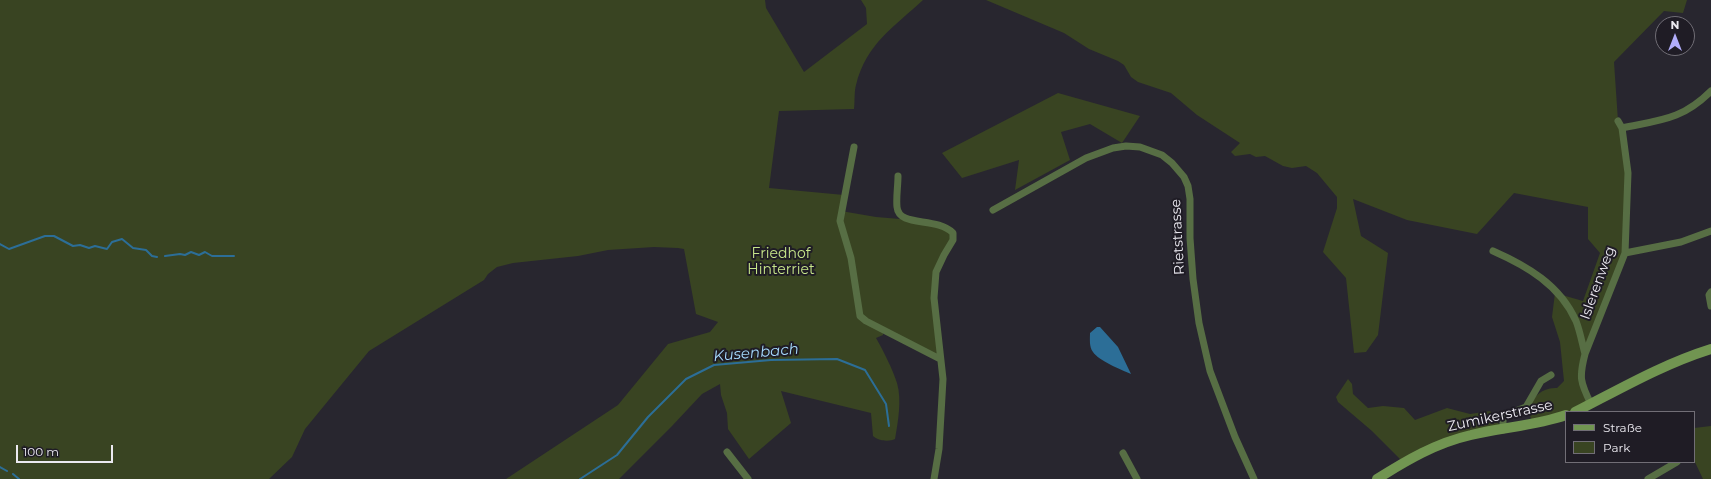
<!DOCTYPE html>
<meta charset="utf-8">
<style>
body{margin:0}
#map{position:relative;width:1711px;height:479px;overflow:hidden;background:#28262f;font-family:Montserrat,sans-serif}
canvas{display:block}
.legend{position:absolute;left:1565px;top:411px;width:130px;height:52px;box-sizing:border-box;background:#1f1c25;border:1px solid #716e76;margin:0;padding:5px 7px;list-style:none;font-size:12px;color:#ebe9f0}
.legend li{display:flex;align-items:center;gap:8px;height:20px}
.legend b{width:20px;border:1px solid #716e76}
.north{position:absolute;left:1655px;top:16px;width:40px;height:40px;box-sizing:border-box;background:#1f1c25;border:1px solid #716e76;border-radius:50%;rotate:0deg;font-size:11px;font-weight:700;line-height:16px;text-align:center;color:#ebe9f0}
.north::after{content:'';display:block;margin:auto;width:14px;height:18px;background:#b1adfa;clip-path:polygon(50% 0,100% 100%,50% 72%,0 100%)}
.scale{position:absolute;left:16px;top:445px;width:97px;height:18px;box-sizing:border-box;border:2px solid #ebe9f0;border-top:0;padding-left:5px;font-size:12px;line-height:14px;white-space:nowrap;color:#ebe9f0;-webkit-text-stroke:3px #1f1c25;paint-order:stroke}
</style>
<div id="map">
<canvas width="1711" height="479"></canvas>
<ul class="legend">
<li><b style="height:5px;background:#719551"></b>Straße</li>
<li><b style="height:11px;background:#394422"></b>Park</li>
</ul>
<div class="north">N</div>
<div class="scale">100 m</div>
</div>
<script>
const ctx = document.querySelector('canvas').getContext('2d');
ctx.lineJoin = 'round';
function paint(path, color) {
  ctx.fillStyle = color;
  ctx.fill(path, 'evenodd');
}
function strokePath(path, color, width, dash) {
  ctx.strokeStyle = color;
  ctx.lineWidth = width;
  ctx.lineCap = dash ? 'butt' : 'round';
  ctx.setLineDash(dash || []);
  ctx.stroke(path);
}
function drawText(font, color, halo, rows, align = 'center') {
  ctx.font = font + ' Montserrat,sans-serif';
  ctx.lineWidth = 4;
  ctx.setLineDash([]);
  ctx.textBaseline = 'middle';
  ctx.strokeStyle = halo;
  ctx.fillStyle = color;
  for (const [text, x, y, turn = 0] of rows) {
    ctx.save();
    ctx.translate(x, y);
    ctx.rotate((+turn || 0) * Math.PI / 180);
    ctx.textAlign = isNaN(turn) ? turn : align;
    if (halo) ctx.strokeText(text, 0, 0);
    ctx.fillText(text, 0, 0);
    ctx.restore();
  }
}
paint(new Path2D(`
 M0 0H765L766 8 804 72 867 24 866 8 861 0H923C894 27 866 44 856 85 854 92 855 101 854 109L779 111 769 188 844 195 841 211 876 217 924 221 953 233 936 272 940 359 883 330V335L876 338C884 352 892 368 897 383 902 400 898 422 895 439 889 442 878 441 873 436L871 413 781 391 791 423 749 459 728 429 727 413 721 395 720 384 702 394 672 426 619 479H506L618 405 668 344 710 332 718 322 696 314 684 249 678 248 654 247 608 250 578 256 513 263 497 267 488 274 484 280 369 351 305 429 292 457 269 479H0Z
 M986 0H1687L1683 13 1664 11 1614 62 1618 121 1628 173 1625 253 1581 369 1591 404 1575 412H1566L1532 421 1527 408C1534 397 1542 387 1557 388L1564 381 1560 342 1552 317 1555 293 1583 301 1600 253 1588 239V207L1514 193 1477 234 1407 220 1353 199 1361 236 1388 253 1378 335 1366 352 1354 353 1346 278 1323 252 1337 208V197L1317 173 1306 166 1292 168 1283 166 1265 156 1256 157 1250 154 1235 156 1231 152 1240 143 1197 115 1171 93 1138 82 1131 77 1124 65 1118 61 1089 49 1064 33Z
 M1058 93 1140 116 1122 143 1090 124 1061 132 1070 160 1015 190 1019 160 962 178 942 153Z
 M1348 379 1352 384 1353 394 1368 408 1383 406 1404 408 1415 420 1447 408 1470 414 1490 411 1503 430 1472 434 1403 462 1372 431 1338 402 1336 397Z
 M1711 426V479H1703L1694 460V428Z`), '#394422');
paint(new Path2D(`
 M1097 327H1100L1118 347 1131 374C1120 369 1099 361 1093 352 1089 347 1090 339 1090 333Z`), '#2c6e97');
strokePath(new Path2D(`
 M0 244 9 249 45 236H54L73 246 80 245 89 248 95 246 107 249 112 242 122 239 133 248 146 250 152 256 157 257
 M165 256 180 254 185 255 191 252 199 255 205 252 212 256H234
 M0 467 7 471
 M13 474 19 479
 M580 479 617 455 648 417 686 379 714 365 771 360 837 359 865 370 886 404 889 426`), '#2c6e97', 2);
strokePath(new Path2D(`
 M1622 128C1660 120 1682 120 1711 91
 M854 147 840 221 851 258 860 316 866 321 940 359
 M898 176C898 186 896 197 897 207 899 228 936 216 953 233V240L944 255 936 272 934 298 943 379 939 449 934 479
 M993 210 1086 158 1113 148 1126 146 1140 147 1162 155 1172 163 1184 177 1188 186 1190 199V238L1193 279 1199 323 1210 371 1235 437 1254 479
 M1493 251C1527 266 1560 285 1576 321 1580 331 1582 343 1585 354
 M1625 253 1681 242 1711 231
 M1711 292 1709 295 1711 306
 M1591 404C1580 382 1579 377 1585 354L1625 253 1628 173 1622 128 1618 121
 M1503 430V416L1526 407 1541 381 1551 375
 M727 452 748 479
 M1123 453 1137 479
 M1648 479 1677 462`), '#576e44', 7);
strokePath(new Path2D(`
 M1575 412C1620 389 1663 364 1711 349
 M1377 479C1407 460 1436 443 1471 435 1502 427 1535 426 1566 415`), '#719551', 10);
drawText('14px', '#ebe9f0', '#1f1c25', [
 ["Rietstrasse",1178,237,-93],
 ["Islerenweg",1598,283,-70],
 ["Zumikerstrasse",1500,416,-12]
]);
drawText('14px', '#c7e68a', '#1f1c25', [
 ["Friedhof",781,254],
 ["Hinterriet",781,270]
]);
drawText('italic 15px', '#a5d9fd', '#1f1c25', [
 ["Kusenbach",756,353,-5]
]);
</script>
